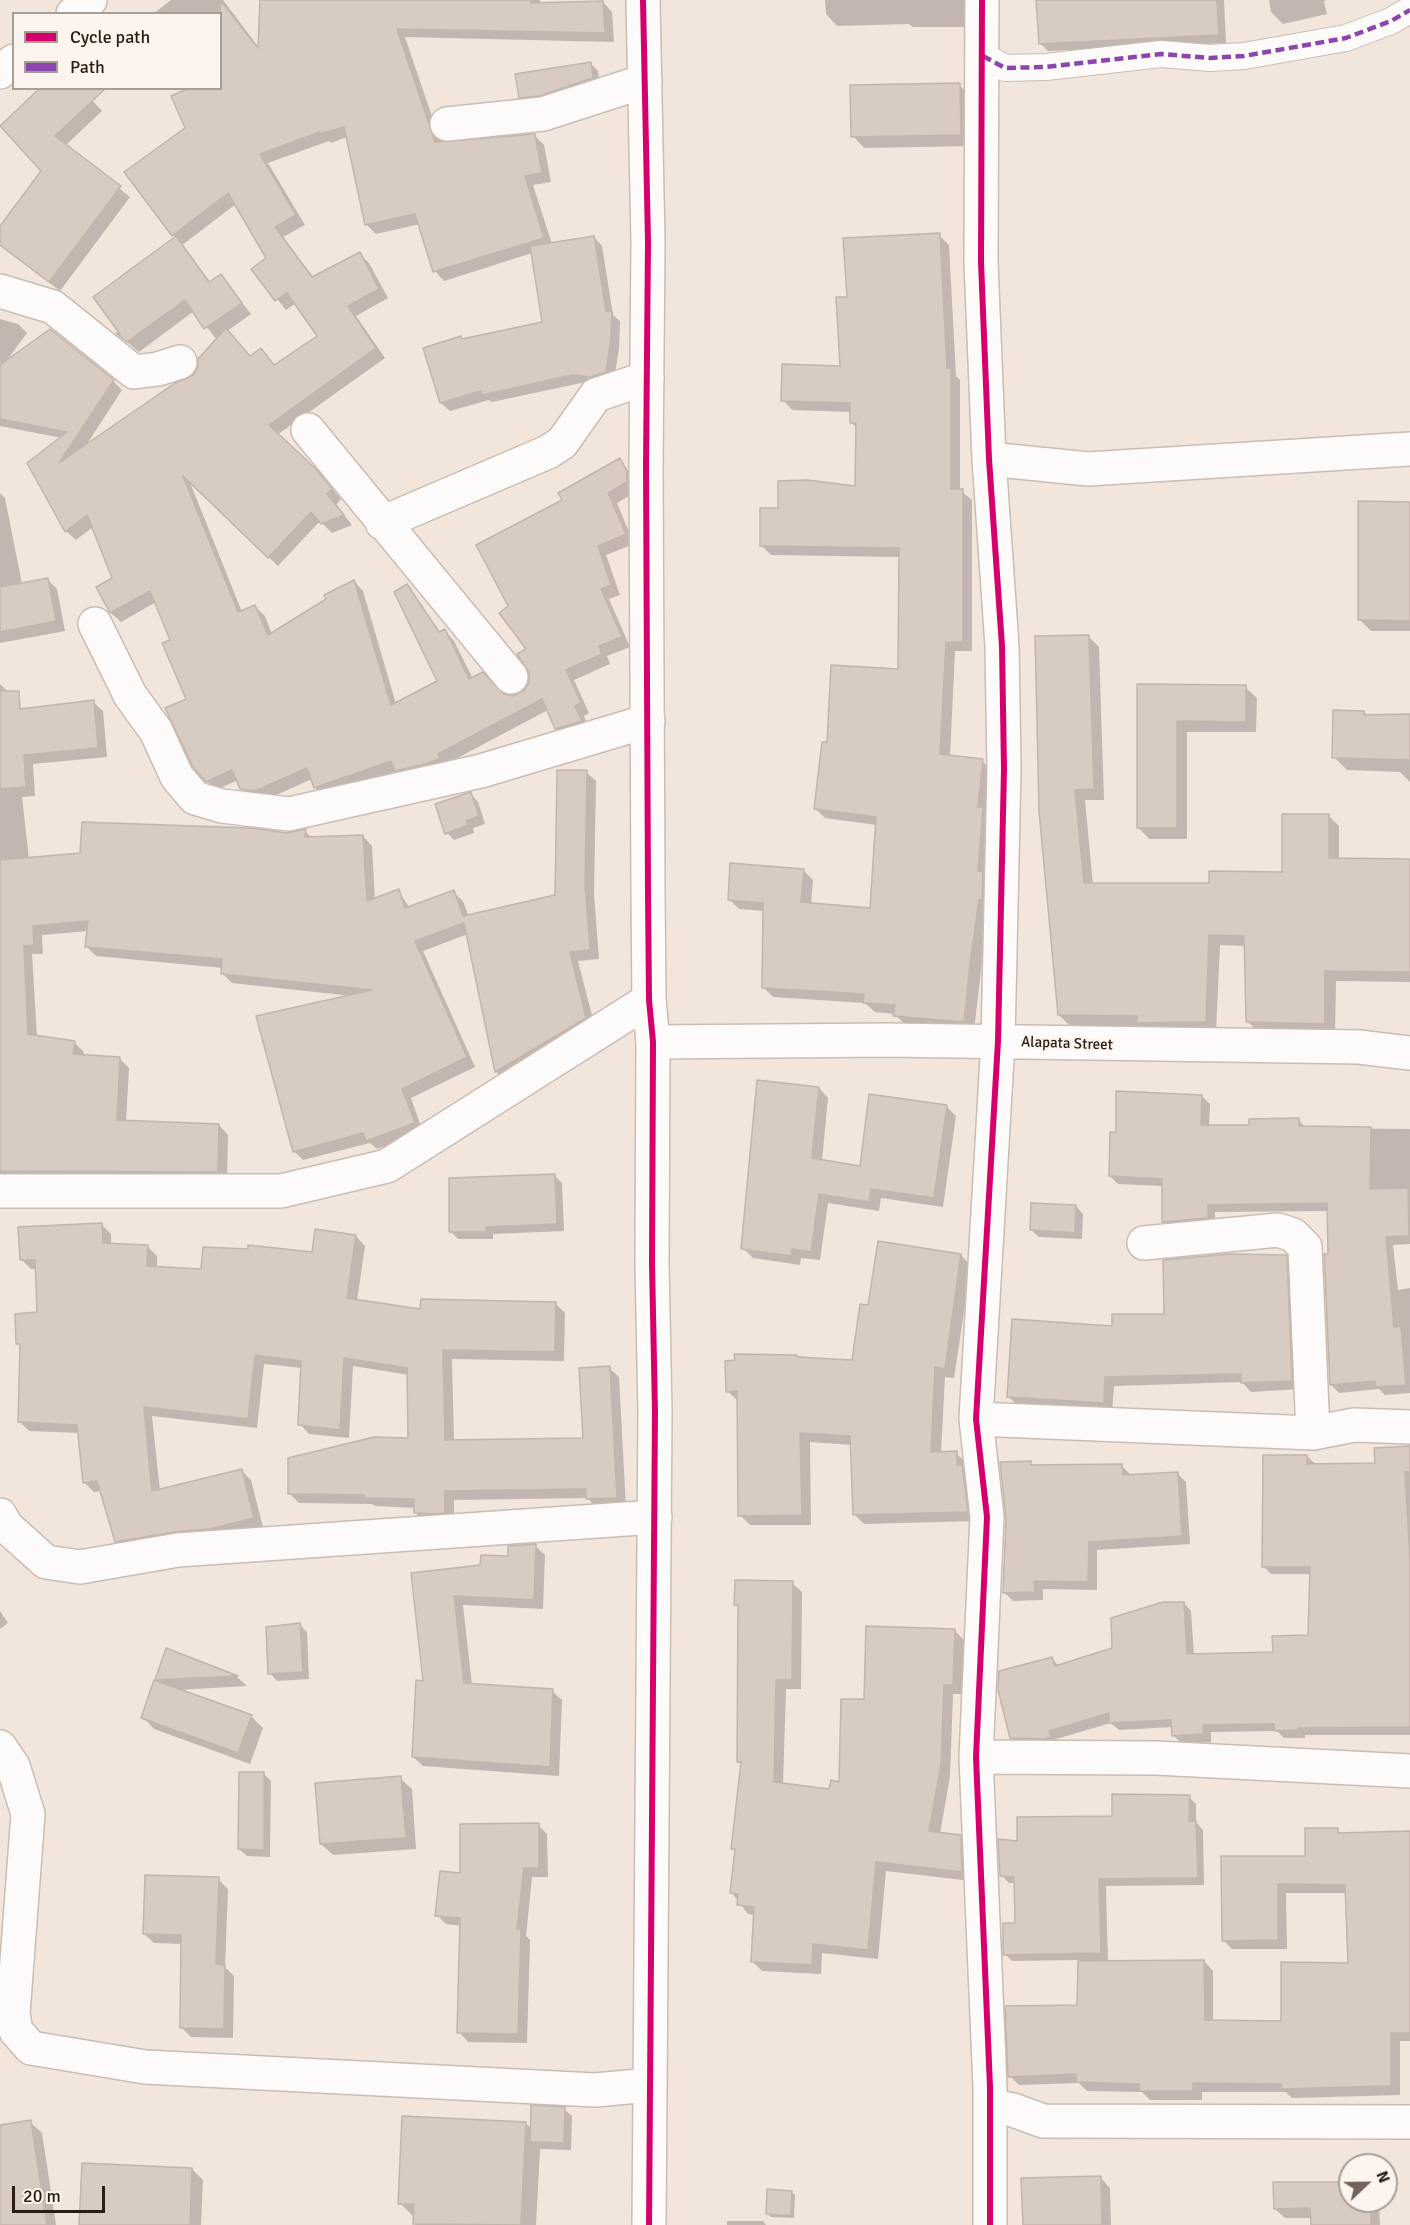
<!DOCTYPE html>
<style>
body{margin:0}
#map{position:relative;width:1410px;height:2225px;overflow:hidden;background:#f2e5dc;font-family:Signika,sans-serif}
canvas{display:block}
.legend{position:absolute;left:12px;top:12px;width:210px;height:78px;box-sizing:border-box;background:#fcf4ee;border:2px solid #a89e96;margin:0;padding:8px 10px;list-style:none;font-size:18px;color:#2b1d12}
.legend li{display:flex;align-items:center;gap:12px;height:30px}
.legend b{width:30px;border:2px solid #a89e96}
.north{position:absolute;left:1338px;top:2153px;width:60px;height:60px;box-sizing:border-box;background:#fcf4ee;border:2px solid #a89e96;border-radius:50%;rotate:68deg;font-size:16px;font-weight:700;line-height:24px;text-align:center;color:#2b1d12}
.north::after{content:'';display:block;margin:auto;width:21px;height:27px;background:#716359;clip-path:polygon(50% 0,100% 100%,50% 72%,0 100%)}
.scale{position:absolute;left:12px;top:2186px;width:93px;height:27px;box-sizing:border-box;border:3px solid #2b1d12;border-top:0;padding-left:8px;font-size:18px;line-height:21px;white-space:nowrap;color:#2b1d12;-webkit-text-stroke:4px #fcf4ee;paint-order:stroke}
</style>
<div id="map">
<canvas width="1410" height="2225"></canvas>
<ul class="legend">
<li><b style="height:8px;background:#d6006c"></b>Cycle path</li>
<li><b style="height:8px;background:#8e44ad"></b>Path</li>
</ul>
<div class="north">N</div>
<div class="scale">20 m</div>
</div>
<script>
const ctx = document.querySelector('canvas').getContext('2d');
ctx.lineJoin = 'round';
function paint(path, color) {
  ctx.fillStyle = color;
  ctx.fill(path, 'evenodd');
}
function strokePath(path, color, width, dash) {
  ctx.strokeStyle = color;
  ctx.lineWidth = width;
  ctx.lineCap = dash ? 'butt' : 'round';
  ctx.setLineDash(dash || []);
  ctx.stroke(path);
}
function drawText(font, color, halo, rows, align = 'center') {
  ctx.font = font + ' Signika,sans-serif';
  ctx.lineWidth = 4.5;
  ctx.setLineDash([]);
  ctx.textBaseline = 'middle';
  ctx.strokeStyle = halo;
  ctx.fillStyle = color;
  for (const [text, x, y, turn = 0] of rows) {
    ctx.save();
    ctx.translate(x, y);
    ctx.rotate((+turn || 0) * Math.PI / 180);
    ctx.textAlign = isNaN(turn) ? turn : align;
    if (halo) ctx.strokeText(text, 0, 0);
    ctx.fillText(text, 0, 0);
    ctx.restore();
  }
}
paint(new Path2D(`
 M171 0H223L260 49 262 0H540V4L603 2 612 12 614 42 405 37 441 143 534 135 544 145 551 182 533 185 552 244 594 237 602 246 613 315 620 321 619 348 614 380 600 385 581 383 492 402 489 400 450 411 441 403 463 340 543 323 532 253 444 281 435 271 420 224 376 234 366 224 347 137 331 143 329 141 268 163 305 225 283 237 314 278 359 254 369 263 388 298 356 316 385 358 277 435 325 480 341 499 336 505 352 525 332 533 320 521 278 566 189 480 242 612 255 607 265 616 272 635 354 581 363 591 396 704 439 681 407 586 441 633 445 631 454 641 473 679 504 696 514 697 524 692 530 684 528 650 510 607 564 501 620 460 636 482V492L617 503 634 544 606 555 620 595 609 599 630 647 607 656 610 664 574 680 589 713 584 716 590 731 566 738 557 728 548 710 446 764 406 780 397 771 324 796 315 787 312 779 265 800 251 798 238 780 216 790 207 781 172 641 156 602 121 622 111 613 98 588 114 579 93 527 76 540 66 531 29 463 62 438 0 426V319L18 324 27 333 5 363 113 381 122 390 85 447 194 376 217 340 194 311 139 352 120 336 176 238 173 235 186 128 220 88V14H153ZM236 204 268 258 253 269 286 310 296 303 319 336 275 366 261 350 251 358 227 331 251 314 221 276 211 283 182 245Z
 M825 0H974V27H913L909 24 837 26 826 14Z
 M1037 0H1224L1226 43 1048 51 1040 43Z
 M1269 0H1327L1324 1 1327 14 1283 24 1271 12Z
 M590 63 598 71 600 85 528 104 521 97Z
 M959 85 971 96 972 146 864 148 853 136Z
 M81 88 102 111 65 146 130 197 60 291 0 245V228L43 171 2 127Z
 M939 235 949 245 956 376 960 380V490L972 500V651H955L950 757 982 761 992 770 988 909 974 1031 905 1025 895 1014 875 1012 865 1003 773 997 763 987 764 911 739 909 729 899 803 870 813 880 811 904 871 909 877 825 825 818 815 808 829 744 900 671V557L771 555 762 546 779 509 856 488 858 429 851 422V412L792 410 783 400 842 368 849 298Z
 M0 493 5 498 22 584 47 579 57 589 65 631 0 643Z
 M1410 503V631H1371L1360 620Z
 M1088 636 1099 647 1104 800H1085L1093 885H1211L1283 874 1328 815 1339 826V859L1410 860V982L1336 981 1335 1034 1259 1032 1248 1022 1246 946 1220 945 1216 1032 1149 1033 1143 1026H1070L1059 1015 1041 811Z
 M0 684 6 690 8 711 93 702 103 711 107 757 33 764 35 796 22 797 29 859 305 831 313 839 363 836 372 846 375 900 398 891 410 908 453 892 463 901 469 917 556 897 586 772 596 781 594 894 599 959 578 961 595 1027 506 1081 496 1072 468 934 423 951 475 1067 411 1098 423 1132 377 1149 370 1143 303 1160 294 1151 352 996 232 983 222 973 223 968 96 956 87 947 88 931 42 935 43 954H32L37 1037 74 1042 84 1052 83 1056 119 1058 129 1068 126 1122 219 1125 228 1135 227 1181 0 1179Z
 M1138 686 1245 687 1257 698 1256 732H1187V839H1149L1138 827Z
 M1364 712 1368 716H1410V782L1400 772 1347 770 1334 757Z
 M471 794 478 802 485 824 473 828 474 833 454 840 447 833Z
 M819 1088 828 1098 822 1161 861 1168 946 1106 956 1116 943 1207 881 1198 879 1211 828 1203 820 1260 801 1258 800 1265 753 1258 743 1248Z
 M1202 1096 1210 1104 1209 1126H1251L1298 1119 1306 1128 1410 1129V1244L1393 1245 1398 1290 1410 1288V1393L1385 1395 1379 1389 1339 1393 1331 1385 1328 1211 1215 1212V1226L1172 1230 1164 1222 1163 1186 1118 1184 1110 1176 1118 1134Z
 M555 1176 562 1183 564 1231 493 1234V1239H458L451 1232Z
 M1076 1206 1083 1214 1082 1239 1039 1237 1031 1230Z
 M101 1224 111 1234V1245L148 1247 157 1256V1268L203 1270 313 1253 356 1236 365 1246 357 1301 422 1311 555 1303 565 1313 564 1361 452 1359 454 1441 584 1440 609 1368 619 1377 626 1507 597 1508 587 1498 454 1500V1522H425L415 1512V1508L375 1506 372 1504 299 1503 289 1493 410 1440 409 1375 353 1366 349 1438 309 1434 300 1424 302 1368 264 1364 257 1428 152 1416 160 1491 242 1471 251 1480 263 1527 220 1538 126 1551 116 1541 102 1491 94 1492 84 1482 80 1433 29 1431 19 1421 22 1347 18 1343 39 1314 37 1269H31L22 1260Z
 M961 1255 971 1266 954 1378 945 1377 941 1453H956L966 1463 977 1521 864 1524 854 1514 852 1445 810 1442 811 1525H750L740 1515 738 1401 727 1391 797 1356 854 1362 869 1307Z
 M1284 1255 1293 1264 1300 1389 1251 1392 1242 1382 1114 1386 1112 1412 1017 1405 1008 1396 1114 1328 1165 1315Z
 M1410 1446V1735H1305V1738H1284L1277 1731 1211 1732V1742L1181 1743 1173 1735V1727L1119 1730 1111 1723 1056 1739 1058 1745 1020 1746 1012 1738 1052 1659 1059 1666 1114 1649 1184 1603 1191 1611 1194 1655 1274 1653 1310 1637 1312 1574H1271L1263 1566 1307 1456 1315 1464 1377 1465Z
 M1030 1462 1035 1466H1122L1131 1475 1177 1473 1186 1482 1190 1544 1097 1550V1590L1043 1589V1600L1013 1601 1004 1592Z
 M535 1546 545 1555 543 1609 463 1605 472 1685 552 1691 562 1700 559 1776 423 1766 413 1757 425 1682 413 1574 482 1566Z
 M792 1583 802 1592 801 1689H786L783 1785 830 1791 841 1784 865 1701 954 1630 964 1640 962 1694H953L950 1776 940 1834 960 1836 970 1846 971 1881 886 1871 878 1959 822 1953 821 1974 762 1971 752 1961 755 1915 748 1914 732 1893 742 1765 738 1761 740 1608 736 1605Z
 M0 1611 8 1623 0 1629Z
 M299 1624 307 1632 309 1679 277 1681 270 1673Z
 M167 1650 237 1677 247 1686 177 1690 251 1716 263 1728 250 1764 154 1729 143 1717 162 1685 156 1679Z
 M264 1774 271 1781 270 1857 247 1856 239 1849Z
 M400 1778 412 1789 416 1849 333 1855 321 1844Z
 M1189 1797 1196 1804V1822L1203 1830 1204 1885 1106 1886 1108 1962 1204 1961 1213 1971V2022H1283L1349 1964 1347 1893H1286L1287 1949H1232L1223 1940 1222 1858 1307 1857 1337 1830 1341 1834 1410 1831V2041H1400V2095L1292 2098 1286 2092H1202V2100H1150L1142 2092 1087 2091 1079 2083 1019 2085 1010 2076 1079 2007 1080 1960 1012 1961 1005 1954 1017 1925 1016 1883H1009L1001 1875 1019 1842Z
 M538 1825 547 1834 548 1877H532L526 1936 530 1940 527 2043 468 2042 459 2032 462 1926 446 1924 437 1915 462 1874Z
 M218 1879 228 1889 225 1967 234 1976 233 2038 191 2037 181 2027 182 1944 154 1943 144 1934Z
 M564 2109 572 2116 571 2150 540 2149 536 2225H416L415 2218 400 2203 525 2123 532 2129Z
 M30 2122 42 2133 56 2225H0V2126Z
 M192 2169 203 2180 201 2225H81Z
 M1101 2178 1110 2188 1111 2225H1024Z
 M1350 2184V2201H1379L1380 2225H1312V2218H1285L1275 2209Z
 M792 2192 795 2195 794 2218 771 2217 767 2213Z
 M727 2221H763L766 2225H727Z`), '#0003');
const building = new Path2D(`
 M220 0 258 48 260 0H531V3L603 1 605 33 397 29 435 142 535 134 542 173 525 176 544 238 433 272 415 214 365 225 344 127 320 134V132L260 154 296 215 275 227 312 277 360 252 379 289 348 306 376 348 269 425 316 469 332 489 327 494 344 515 321 524 311 512 268 558 183 476 238 612 255 605 268 635 326 599 324 595 354 580 391 705 437 681 394 592 407 584 439 632 445 629 469 679 483 672 504 694 513 696 523 691 529 683V673L517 654 526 649 499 613 508 606 476 545 562 500 558 493 620 458 627 471V482L608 493 626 534 598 546 611 585 601 589 622 637 599 646 602 654 566 670 581 703 575 706 582 721 555 729 542 699 438 754 440 759 421 765 395 771 391 761 314 788 307 768 255 791 240 789 232 770 206 782 193 767 165 708 186 699 162 643 170 640 150 591 110 613 96 587 112 578 87 515 65 532 27 463 67 432 0 419V365L50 329 114 380 59 463 175 383 193 375 198 367V359L226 328 250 356 261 348 274 365 317 336 287 293 275 301 251 269 266 258 228 193 172 236 124 172 185 128 171 96 189 88H220Z
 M1036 0H1217L1219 35 1039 44Z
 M591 62 593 78 539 96 519 98 515 74Z
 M960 83 961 135 851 137 850 85Z
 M40 88H106L55 136 121 186 49 282 0 245V226L41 171 0 126Z
 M940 233 947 368H951V489H963V642H946L940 754 983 759 978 807H983L978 871 983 872 982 895V900H979L971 956 964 1022 893 1016 895 1005 863 1003 864 994 762 988 763 903 728 900 730 863 804 869 801 902 870 908 876 817 814 809 822 742H827L831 665 898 669 899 548 760 546V508H778V481L807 480 855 486 856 423H850V403L781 401 782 364 840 366 836 297H847L843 238Z
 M176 236 209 282 221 274 242 303 204 329 185 300 127 342 116 333 120 334 93 297Z
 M594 236 606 311H612L611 338 606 372 591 377 572 375 482 395 481 391 440 403 423 348 461 336 462 339 542 322 530 246Z
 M1358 501 1410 502V621L1358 620Z
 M48 578 56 621 0 632V587Z
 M1089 635 1094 789 1075 790 1084 883H1209V871L1282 872V814H1329V858L1410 859V972L1325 971V1024L1246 1022 1244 936 1209 935 1206 1022 1137 1023V1016L1058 1015 1039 811 1035 636Z
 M1137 684 1246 685V722L1177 721V828H1137Z
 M0 691H19L20 709 94 700 98 748 24 755 26 787 0 789Z
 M1333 710 1364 711V715L1410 714V760L1332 758Z
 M557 770H587L585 883 590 950 570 952 586 1018 495 1072 464 923 415 941 467 1057 402 1089 415 1123 366 1141 363 1133 293 1152 256 1016 372 990 221 974 222 959 85 947 88 921 33 926 34 945 24 946 28 1034 75 1041 73 1054 120 1057 117 1120 219 1124 218 1172 0 1171V860L80 853 82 822 251 828 287 833 306 829 305 837 363 835 367 901 399 889 405 908 454 890 463 916 555 895Z
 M471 792 479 816 466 821 468 825 445 834 435 804Z
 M757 1080 819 1087 812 1158 860 1166 869 1094 947 1105 934 1198 871 1189 869 1202 819 1194 811 1252 792 1249 791 1256 741 1249Z
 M1116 1091 1202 1095 1201 1125H1249V1119L1299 1118V1126L1371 1127 1370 1189 1408 1188 1409 1236 1386 1237 1394 1327 1401 1326 1406 1385 1375 1387V1381L1330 1385 1324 1254H1328L1327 1203 1208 1205V1218L1162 1222V1179L1109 1176 1110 1132H1116Z
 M555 1174 557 1224 486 1227V1232H449V1178Z
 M1031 1203 1076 1205 1075 1233 1030 1230Z
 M102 1223 103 1243 148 1245 147 1266 201 1269 203 1247 248 1249V1245L312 1252 315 1229 356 1235 347 1298 420 1309 421 1299 556 1302 555 1352 443 1350 445 1440 583 1438 579 1368 610 1366 617 1498 586 1499V1489L445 1491V1513L434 1514 414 1513V1499L364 1498V1495L288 1494V1458L374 1437 408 1438 407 1368 344 1358 340 1430 298 1425 301 1361 255 1355 248 1419 144 1407 152 1491 242 1469 254 1518 210 1529 175 1532 115 1542 97 1481 83 1483 77 1425 18 1422 20 1344H16L15 1314 37 1312 35 1260H20L18 1227Z
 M878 1241 961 1254 945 1369 935 1367 931 1452 957 1451V1465H962L968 1512 853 1515 850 1436 800 1433 802 1515 738 1516 737 1391 726 1392 725 1361 735 1360 734 1354 797 1355V1357L852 1360 860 1304 868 1305Z
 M1229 1254 1287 1255 1292 1381 1241 1383V1374L1105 1377 1104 1403 1007 1397 1012 1319 1112 1326V1314H1164L1163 1260Z
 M1410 1446V1472H1405L1410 1558V1727L1298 1728V1730L1275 1731 1274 1724 1203 1725 1204 1734 1172 1736 1171 1720 1109 1723V1713L1049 1731 1051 1737 1045 1739 1010 1738 998 1690 999 1671 1052 1657 1055 1666 1112 1648 1111 1618 1163 1602H1184L1187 1654 1273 1652 1272 1636 1308 1635 1310 1567H1262L1263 1455H1307V1464L1375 1463 1374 1448Z
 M1031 1461V1465L1122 1464 1123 1475 1178 1472 1182 1536 1089 1542 1088 1582 1034 1581 1035 1592 1003 1593 1006 1518 1000 1462Z
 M536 1544 534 1600 454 1596 464 1683 553 1689 550 1767 412 1757 416 1680 423 1681 411 1573 480 1565 481 1555 508 1556V1546Z
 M735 1580 793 1581 792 1680H776L774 1782 829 1789 831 1780 839 1782 841 1699H864L866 1626 955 1629 953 1685H944L941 1765 929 1831 961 1835 962 1872 876 1862 868 1950 813 1944 812 1965 751 1962 754 1907 737 1905 738 1894 730 1893 735 1849H731L741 1762H737L738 1605H734Z
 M300 1623 303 1672 268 1674 266 1627Z
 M166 1648 238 1676 155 1680Z
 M154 1680 252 1715 238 1753 141 1718Z
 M239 1772H264V1850L238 1849Z
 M401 1776 406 1838 320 1844 315 1783Z
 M1112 1794 1190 1795 1189 1821H1196L1198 1878 1099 1879 1101 1953 1003 1955V1923H1015L1014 1877 1000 1876 998 1839 1017 1841V1817L1112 1816Z
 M539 1823V1868H524L517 1929H521L518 2034 457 2033 460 1918 435 1916 440 1871 460 1873V1824Z
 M1305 1828H1338V1833L1410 1831V2033H1391V2086L1281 2089V2084L1193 2083V2091H1139V2084L1076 2082V2074L1008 2077 1005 2006 1077 2005 1078 1961 1204 1960 1205 2020 1281 2021V1962L1348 1963 1345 1885 1278 1884V1940L1222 1941 1221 1856H1305Z
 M145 1875 219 1877 216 1964 225 1965 224 2029 180 2028 181 1935 143 1934Z
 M531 2105 565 2107 564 2143 530 2142Z
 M402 2116 526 2122 521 2225 413 2224 414 2204H398Z
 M31 2120 47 2225H0V2125Z
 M82 2163 192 2168 190 2225H79Z
 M1101 2176 1102 2225H1023L1021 2178Z
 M1273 2182H1350V2201H1371V2225H1311L1310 2208 1274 2209Z
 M767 2189 792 2191 791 2216 766 2214Z`);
paint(building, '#d8cbc2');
strokePath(building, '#c2b5ac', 1.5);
const pedestrian = new Path2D(`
 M983 56 1005 68 1046 67 1161 54 1210 58 1244 56 1346 38 1391 21 1410 10`);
const minor = new Path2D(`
 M982 0 981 262 989 459 1002 646 1004 769 998 1041 976 1419 987 1517 976 1757 990 2087V2225
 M73 14 90 0
 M0 72 14 61
 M447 124 543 114 645 81
 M0 291 53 307 134 372 158 369 180 362
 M308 430 511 677
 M989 459 1088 469 1410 449
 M382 523 548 452 562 443 596 395 647 378
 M95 624 130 695 156 731 177 777 195 798 222 806 289 814 481 771 648 721
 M653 1042 889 1040 1359 1047 1410 1053
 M0 1191H281L387 1166 649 1000
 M1144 1243 1278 1230 1293 1235 1305 1247 1313 1433
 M976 1419 1313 1433 1354 1425 1410 1427
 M0 1515 7 1527 46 1562 80 1567 178 1550 655 1517
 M0 1747 13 1766 28 1814 13 2014 16 2031 31 2048 145 2067 595 2090 649 2085
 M976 1757 1156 1758 1410 1771
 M990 2105 1013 2110 1043 2121 1410 2122`);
const tertiary = new Path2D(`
 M643 0 648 242 646 467 648 892 649 1000 653 1042 652 1263 655 1412 649 2225`);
strokePath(pedestrian, '#cabdb3', 28);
strokePath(minor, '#cabdb3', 36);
strokePath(tertiary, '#cabdb3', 36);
strokePath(pedestrian, '#fdfbfa', 26);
strokePath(minor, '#fdfbfa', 33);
strokePath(tertiary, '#fdfbfa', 33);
strokePath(new Path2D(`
 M983 56 1005 68 1046 67 1161 54 1210 58 1244 56 1346 38 1391 21 1410 10`), '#8e44ad', 4.5, [9, 4.5]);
strokePath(new Path2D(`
 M643 0 648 242 646 467 648 892 649 1000 653 1042 652 1263 655 1412 649 2225
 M982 0 981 262 989 459 1002 646 1004 769 998 1041 976 1419 987 1517 976 1757 990 2087V2225`), '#d6006c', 6);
drawText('15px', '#2b1d12', '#fcf4ee', [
 ["Alapata Street",1067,1044,2]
]);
</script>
